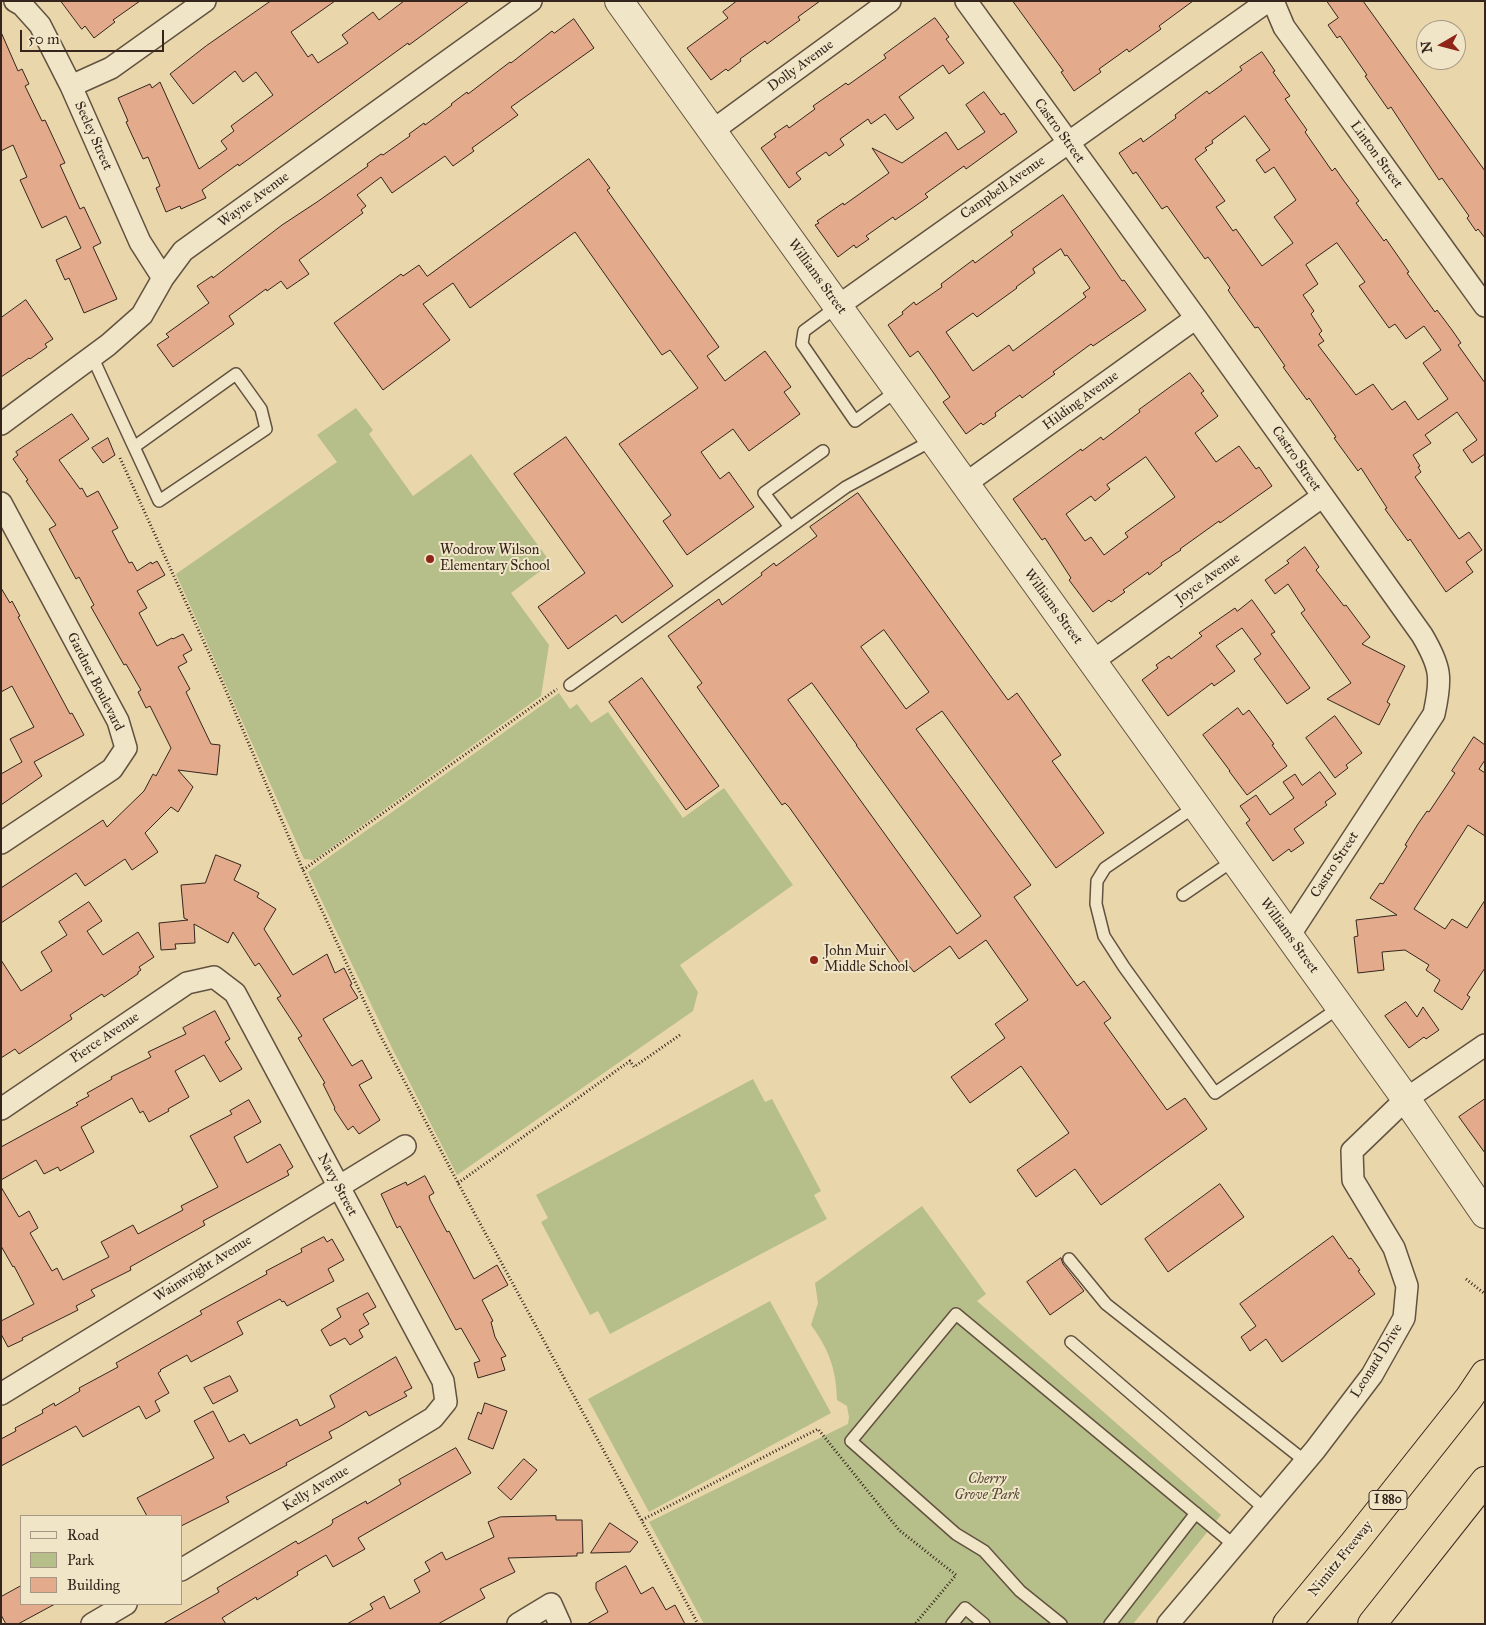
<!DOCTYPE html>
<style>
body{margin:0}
#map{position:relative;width:1486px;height:1625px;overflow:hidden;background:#e9d7ab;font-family:"IM FELL Great Primer",serif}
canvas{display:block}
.frame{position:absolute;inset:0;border:2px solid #35251d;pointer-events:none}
.legend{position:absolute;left:20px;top:1515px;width:162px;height:90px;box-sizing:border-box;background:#f1e5c8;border:1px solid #a69884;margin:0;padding:6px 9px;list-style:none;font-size:15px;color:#35251d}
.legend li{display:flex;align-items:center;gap:10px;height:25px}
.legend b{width:25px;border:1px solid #a69884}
.north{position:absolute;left:1416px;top:20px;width:50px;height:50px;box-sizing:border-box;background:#f1e5c8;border:1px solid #a69884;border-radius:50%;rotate:262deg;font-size:14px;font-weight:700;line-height:20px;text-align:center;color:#35251d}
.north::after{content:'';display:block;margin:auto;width:18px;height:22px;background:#8f2418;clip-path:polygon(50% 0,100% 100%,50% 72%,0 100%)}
.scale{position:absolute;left:20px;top:30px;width:144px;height:22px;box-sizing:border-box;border:2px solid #35251d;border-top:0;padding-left:6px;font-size:15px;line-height:18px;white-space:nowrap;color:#35251d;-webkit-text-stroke:4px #f1e5c8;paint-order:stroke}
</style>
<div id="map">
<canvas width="1486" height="1625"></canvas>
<div class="frame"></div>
<ul class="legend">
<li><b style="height:6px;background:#f1e5c8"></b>Road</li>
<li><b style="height:14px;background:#b6be89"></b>Park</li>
<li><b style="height:14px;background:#e3aa8c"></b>Building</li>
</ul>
<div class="north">N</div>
<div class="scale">50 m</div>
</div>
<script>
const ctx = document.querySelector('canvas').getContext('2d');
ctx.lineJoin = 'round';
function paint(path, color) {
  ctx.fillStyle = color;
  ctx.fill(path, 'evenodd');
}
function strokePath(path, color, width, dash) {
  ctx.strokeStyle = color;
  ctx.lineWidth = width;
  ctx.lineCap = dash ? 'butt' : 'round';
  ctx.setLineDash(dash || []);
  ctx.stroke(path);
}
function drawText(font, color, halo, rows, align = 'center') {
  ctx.font = font + ' "IM FELL Great Primer",serif';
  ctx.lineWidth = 4;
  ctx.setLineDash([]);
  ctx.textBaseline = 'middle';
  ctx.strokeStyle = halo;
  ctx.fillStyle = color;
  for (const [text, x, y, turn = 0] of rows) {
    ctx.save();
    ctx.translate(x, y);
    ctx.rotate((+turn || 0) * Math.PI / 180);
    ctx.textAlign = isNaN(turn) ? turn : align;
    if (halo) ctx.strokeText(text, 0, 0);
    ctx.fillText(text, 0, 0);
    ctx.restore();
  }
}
paint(new Path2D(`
 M356 408 373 430 369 434 413 496 471 454 551 563 511 593 549 645 541 696 314 860 304 859 176 574 337 462 317 435Z
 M559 693 570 709 577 704 591 723 608 712 683 818 724 788 793 885 680 965 698 992 693 1011 457 1175 392 1048 308 872Z
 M753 1079 765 1102 772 1099 821 1191 814 1195 827 1219 610 1334 598 1311 590 1315 541 1222 548 1218 536 1195Z
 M922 1206 986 1294 977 1301 1221 1515 1133 1624H704L649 1522 848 1424 849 1417 847 1406 837 1400C836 1368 829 1350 811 1325L818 1303 815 1283Z
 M770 1301 831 1413 649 1512 588 1399Z`), '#b6be89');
const building = new Path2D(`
 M61 1H140L113 20 115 22 94 38 85 26 82 29Z
 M271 1H335L291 32 308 57 312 54 318 63 348 43 342 35 373 12 379 20 404 1H469L409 45 408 43 239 166 238 164 202 190 206 198 181 209 180 206 166 212 156 188 160 186 148 157 143 159 126 122 128 121 118 98 150 84 152 88 160 82 199 169 227 149 221 141 234 131 231 126 273 95 256 72 243 82 235 71 193 104 170 74 206 46Z
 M737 1H820L798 17 800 20 775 38 767 44 765 41 740 59 741 61 728 71 726 69 711 80 687 48 728 18 723 12Z
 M1013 1H1193L1159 26 1161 29 1129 52 1127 49 1099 69 1101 72 1074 91 1061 72 1063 71Z
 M1327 1H1363L1485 171V238L1478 229 1476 231 1467 218 1469 216 1442 178 1439 180 1391 107 1388 109 1365 76 1367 75 1340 36 1337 38 1328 25 1338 18Z
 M935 18 949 37 946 39 964 63 949 74 943 65 899 97 914 118 897 130 885 114 871 124 868 119 840 139 844 145 829 156 826 152 796 173 801 179 789 188 761 148 776 137 774 134 787 125 789 128 815 109 813 106 846 83 848 85 886 58 884 55Z
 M574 19 594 48 511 107 518 115 472 148 474 151 453 166 445 156 392 193 381 177 357 195 366 206 361 210 363 213 299 260 309 274 287 289 281 281 267 291 266 289 229 316 234 324 173 367 157 345 169 337 166 334 209 303 197 286 212 276 213 278 282 225 317 202 368 166 367 164 381 154 383 155 410 136 409 134 424 123 425 125 452 105 451 104 467 92 468 94 510 62 511 63 552 31 554 33Z
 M1 32 18 71 22 69 29 84 25 86 42 121 45 120 65 163 60 165 80 209 84 207 101 243 93 247 117 299 84 313 69 278 65 280 56 260 81 248 66 216 42 228 20 180 27 177 13 145 1 151Z
 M1262 52 1275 71 1273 72 1290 96 1285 99 1307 130 1305 132 1332 171 1335 168 1344 181 1359 201 1356 203 1384 241 1386 239 1409 272 1407 273 1435 312 1437 310 1452 330 1461 343 1458 345 1485 383V454L1472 463 1463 450 1477 440 1457 412 1425 435 1431 443 1413 455 1420 466 1418 467 1421 472 1415 477 1459 539 1469 532 1482 550 1466 562 1473 572 1446 592 1410 539 1408 541 1385 509 1387 508 1361 468 1358 471 1334 438 1336 437 1309 398 1307 400 1283 367 1285 366 1258 327 1255 328 1232 296 1228 290 1230 288 1208 257 1205 259 1167 206 1162 209 1136 172 1133 174 1119 153 1141 138 1143 142 1176 118 1175 115 1207 91 1209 94 1242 70 1240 67ZM1245 116 1270 150 1256 160 1265 173 1274 167 1296 200 1274 217 1293 243 1262 266 1236 229 1233 231 1216 207 1225 201 1195 159 1207 150 1205 148 1213 143 1212 141ZM1337 243 1365 282 1359 286 1389 328 1395 324 1406 339 1424 326 1441 350 1423 363 1448 399 1418 420 1405 401 1392 410 1373 384 1356 395 1318 345 1324 341 1319 334 1322 331 1311 314 1314 311 1303 295 1318 284 1306 265Z
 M984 92 1001 115 1004 113 1017 132 966 169 964 166 925 194 928 197 911 209 895 220 893 217 866 236 869 239 856 248 854 245 838 257 815 225 819 223 817 221 843 203 844 205 889 173 872 148 902 163 946 132 958 150 985 132 966 105Z
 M589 159 610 188 607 190 719 347 707 356 725 381 765 351 791 387 784 392 800 414 749 451 733 429 701 452 720 479 729 472 754 507 687 555 663 521 671 515 619 444 698 388 670 350 662 355 575 232 470 308 453 283 423 304 450 340 383 390 334 323 401 274 403 276 419 265 427 276Z
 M1063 195 1122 281 1124 280 1146 310 1093 346 1091 344 1053 372 1055 374 1034 389 1022 398 1020 395 995 413 996 416 983 425 981 423 966 434 943 402 950 397 933 372 918 351 910 357 888 325 903 314 902 312 914 302 916 305 942 287 941 284 973 260 975 263 1013 235 1011 232ZM1061 249 1065 256 1067 255 1090 288 1083 293 1086 297 1013 351 1009 345 973 371 946 332 973 313 977 317 1017 288 1016 287 1035 273 1033 269Z
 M26 300 53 339 45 344 47 347 30 359 29 358 1 377V318Z
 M1190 373 1204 391 1201 393 1218 416 1195 433 1216 462 1239 446 1256 469 1259 467 1272 486 1220 523 1219 521 1180 549 1181 550 1161 563 1162 565 1149 575 1148 572 1123 590 1125 592 1111 602 1109 600 1093 612 1069 580 1071 578 1045 538 1042 540 1013 499 1081 449 1082 451 1101 437 1103 440 1140 412 1139 410ZM1146 457 1175 497 1125 533 1128 537 1104 555 1091 537 1085 541 1066 514 1091 496 1095 501 1110 489 1107 485Z
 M72 414 89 439 59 460 80 489 82 488 87 497 98 491 118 528 112 531 129 563 132 562 137 571 151 562 152 564 157 561 165 575 137 591 147 608 139 613 157 646 172 638 173 639 183 634 192 650 183 655 187 662 178 667 190 689 186 692 211 744 220 745 217 775 178 770 193 787 178 812 171 807 145 833 158 852 132 870 125 859 85 886 76 873 1 923V888L103 820 107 827 144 791 153 774 156 776 171 748 150 706 146 708 138 692 141 690 126 664 124 665 91 607 94 605 79 577 76 579 49 529 56 525 26 481 28 480 13 459 18 455 16 452Z
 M566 437 673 586 622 623 616 615 568 649 538 607 585 573 514 474Z
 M108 438 115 455 103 463 92 448Z
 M858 493 1008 700 1017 693 1061 755 1052 761 1104 833 1056 868 942 711 916 729 1031 885 1014 897 1077 986 1084 981 1111 1018 1104 1023 1167 1110 1185 1098 1207 1129 1101 1205 1075 1169 1036 1197 1017 1170 1069 1133 1021 1066 970 1103 951 1077 1005 1038 995 1024 1028 1000 986 940 959 959 950 946 914 972 909 966 904 969 789 807 785 803 782 805 697 687 702 683 668 636 719 599 722 605 762 575 761 573 774 563 776 566 817 536 810 527ZM884 630 929 692 906 709 861 647ZM812 683 857 745H856L981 916 957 934 788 700Z
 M1305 547 1319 567 1316 570 1344 606 1346 605 1370 637 1362 644 1405 666 1387 702 1390 704 1379 725 1327 699 1351 683 1301 613 1305 610 1288 584 1275 594 1265 580 1289 563 1287 561Z
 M1 588 10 603 12 601 20 616 18 617 70 714 72 713 84 735 34 762 42 776 1 805V774L22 762 10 739 34 727 12 686 1 692Z
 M1252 600 1275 632 1271 634 1310 688 1287 704 1254 659 1261 654 1242 628 1216 646 1235 671 1214 686 1212 683 1168 716 1142 680 1158 668 1156 665 1169 656 1171 659 1202 636 1199 633 1235 608 1237 611Z
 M642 678 719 786 686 810 609 702Z
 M1238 708 1243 715 1249 710 1274 744 1272 745 1287 766 1247 795 1229 771H1230L1203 735Z
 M1335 716 1362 753 1346 765 1348 768 1335 778 1306 738Z
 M1474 737 1485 745V760L1479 769 1485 773V836L1468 825 1414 909 1445 929 1452 919 1467 928 1485 900V968L1467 995 1470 997 1462 1010 1434 991 1440 980 1426 970 1429 965 1405 950 1382 952 1384 970 1358 973 1354 937 1358 936 1356 920 1397 915 1370 898 1380 883 1383 884 1407 846 1405 845 1418 824 1427 811 1429 812 1455 773 1452 771Z
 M1320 772 1336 794 1325 802 1327 805 1294 829 1304 843 1291 852 1289 849 1273 861 1246 823 1250 820 1240 806 1256 795 1270 815 1294 798 1283 782 1295 774 1302 785Z
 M216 855 241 865 234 880 259 893 257 897 276 909 264 929 293 975 327 954 335 973 344 968 352 984 350 985 358 998 323 1019 352 1066 362 1060 372 1078 359 1085 380 1120 359 1134 353 1126 348 1130 334 1109 335 1108 323 1084 325 1083 298 1038 302 1036 277 998 281 996 259 963 255 966 233 932 228 943 194 924 195 943 175 944 176 949 161 950 159 923 188 920 184 918 181 885 205 883Z
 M89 902 102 921 87 931 103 955 138 932 154 957 139 967 141 970 138 972V974L104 997 102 994 70 1015 72 1019 42 1039 19 1054 15 1049 1 1058V960L21 991 52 971 41 952 67 935 59 922Z
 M1406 1002 1417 1017 1423 1007 1439 1030 1426 1039 1424 1037 1409 1048 1385 1016Z
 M215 1011 230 1039 225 1042 242 1069 220 1082 204 1055 175 1071 189 1097 168 1109 169 1111 149 1122 143 1111 140 1113 132 1098 81 1127 94 1152 60 1171 58 1167 44 1174 36 1160 1 1180V1147L78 1105 76 1103 89 1096 87 1093 112 1079 111 1077 151 1057 148 1052 186 1034 183 1028Z
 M1485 1099V1153L1459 1117Z
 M249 1100 261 1122 234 1137 247 1163 280 1144 293 1167 287 1171 289 1175 203 1221 205 1225 130 1267 131 1270 91 1290 95 1296 76 1306 78 1310 22 1338 23 1340 8 1347 1 1334V1321L34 1304 14 1266 13 1267 1 1246V1187L19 1217 29 1211 38 1228 30 1233 52 1271 57 1268 63 1280 109 1257 101 1242 133 1225 138 1234 183 1210 181 1206 218 1187 190 1136 232 1114 230 1111Z
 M425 1176 434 1193 429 1196 430 1200 447 1232 449 1231 474 1279 497 1265 508 1285 482 1300 493 1321 491 1322 495 1337 506 1356 501 1358 505 1370 478 1378 474 1363 480 1361 461 1328 456 1330 400 1226 397 1228 381 1194 406 1182 407 1185Z
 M1220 1184 1244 1217 1168 1272 1145 1239Z
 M1333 1236 1349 1259 1351 1258 1360 1270 1358 1271 1375 1294 1282 1362 1266 1339 1250 1351 1241 1337 1256 1326 1240 1304Z
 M324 1237 327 1242 332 1239 344 1260 328 1269 334 1281 287 1306 284 1301 282 1302 280 1299 237 1322 243 1334 191 1362 187 1355 160 1370 161 1371 158 1373 169 1393 155 1401 160 1411 146 1419 139 1406 83 1437 76 1426 1 1466V1439L16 1431 15 1428 43 1413 42 1410 54 1403 55 1406 80 1391 79 1388 118 1367 116 1363 202 1314 200 1311 267 1274 266 1271 302 1252 301 1249Z
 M1061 1258 1063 1264 1084 1291 1050 1315 1027 1282Z
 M368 1293 376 1307 363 1314 369 1324 359 1330 363 1337 350 1345 345 1338 330 1346 321 1330 341 1317 337 1309Z
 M396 1357 412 1388 404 1392 407 1396 369 1416 366 1411 339 1427 329 1432 332 1438 286 1463 287 1465 226 1497 229 1502 181 1526V1516H147L137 1498 214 1458 194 1421 213 1411 229 1442 244 1434 250 1444 297 1419 300 1426 335 1407 330 1396Z
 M230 1376 238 1391 213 1404 204 1388Z
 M485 1403 507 1411 493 1449 468 1439 478 1412 481 1414Z
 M456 1448 471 1473 358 1538 365 1549 333 1567 326 1555 297 1572 298 1575 257 1600 256 1597 222 1618 226 1624H163L219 1592 217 1588 276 1553 296 1541 298 1544 331 1525 333 1522 332 1520 366 1501 367 1504 401 1484 399 1480Z
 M524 1459 537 1470 511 1500 498 1488Z
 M556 1516V1520H582L583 1553H577V1556H574L508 1558 515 1572 480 1589 485 1598 438 1624H347L373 1609 370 1604 384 1596 390 1609 420 1592 414 1580 430 1571 425 1562 442 1552 446 1560 494 1537 488 1522 500 1517Z
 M610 1523 638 1542 630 1552 591 1553Z
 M626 1566 641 1594 653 1587 666 1610 675 1605 685 1624H587L608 1612 596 1589V1583Z
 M21 1586V1604H55L18 1624H6L1 1615V1597Z`);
paint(building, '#e3aa8c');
strokePath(building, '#35251d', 1);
const service = new Path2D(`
 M838 306 804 331 802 344 855 421 898 390
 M92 356C114 405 137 453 159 501L266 429 261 409 236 374 134 447
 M790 527 764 493 823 451
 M570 685 846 487 933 440
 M1196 806 1105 868 1097 881 1096 904 1104 936 1124 967 1215 1093 1340 1007
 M1183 895 1234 860
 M1069 1259 1106 1304 1305 1461
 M1071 1342 1265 1509
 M952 1624 965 1608 984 1624
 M1061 1624 1020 1591 984 1551 956 1534 851 1441 956 1314 1234 1545
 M1110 1624 1196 1513`);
const minor = new Path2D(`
 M15 1 22 5 40 25 71 86 140 242 163 278
 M966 1 1196 318 1422 635C1441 667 1442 678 1434 714L1289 936
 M1273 1 1284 27 1485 306
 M71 86 111 68 205 1
 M712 131 890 1
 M838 306 1268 1
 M1 424 108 345 142 315 163 278 183 251 531 1
 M965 484 1196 318
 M1 503 118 721 126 748 112 769 1 843
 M1093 661 1323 496
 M1 1109 187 983 214 977 235 993 443 1381 446 1402 433 1418 181 1570
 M1 1394 405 1146
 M92 1624 126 1604
 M518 1624 551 1604 560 1624
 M1168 1624 1315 1450 1372 1375 1404 1318 1407 1286 1394 1248 1353 1180 1352 1151 1406 1099 1485 1045`);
const tertiary = new Path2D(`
 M619 1 1406 1099 1485 1214`);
const motorway = new Path2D(`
 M1287 1624 1354 1543 1469 1398 1485 1374
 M1372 1624 1485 1481`);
strokePath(service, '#625240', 14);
strokePath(minor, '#625240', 24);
strokePath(tertiary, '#625240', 30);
strokePath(motorway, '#35251d', 30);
strokePath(new Path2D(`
 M120 458 224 686 303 870 379 1033 458 1183 698 1624
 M303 870 557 689
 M458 1183 630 1061 634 1067 680 1035
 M1466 1279 1485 1294
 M642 1520 818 1429 899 1530 956 1575 915 1624`), '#35251d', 3, [1, 2.5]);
strokePath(service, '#f1e5c8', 11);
strokePath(minor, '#f1e5c8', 21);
strokePath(tertiary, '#f1e5c8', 28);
strokePath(motorway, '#e9d7ab', 28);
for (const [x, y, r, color] of [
 [430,559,5,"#8f2418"],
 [814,960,5,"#8f2418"]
]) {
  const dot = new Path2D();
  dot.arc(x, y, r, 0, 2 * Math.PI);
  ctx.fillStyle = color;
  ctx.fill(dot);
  strokePath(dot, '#f1e5c8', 2);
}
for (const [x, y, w] of [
 [1388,1500,38]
]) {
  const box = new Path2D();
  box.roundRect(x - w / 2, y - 9.5, w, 19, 4);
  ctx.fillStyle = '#f1e5c8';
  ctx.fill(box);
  strokePath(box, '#35251d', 1);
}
drawText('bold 12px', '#35251d', null, [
 ["I 880",1388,1500]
]);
drawText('14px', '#35251d', '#f1e5c8', [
 ["Dolly Avenue",801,66,-36],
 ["Castro Street",1059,131,54],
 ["Seeley Street",93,136,66],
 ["Linton Street",1376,155,54],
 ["Campbell Avenue",1003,188,-35],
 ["Wayne Avenue",254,200,-36],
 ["Williams Street",817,277,54],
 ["Hilding Avenue",1081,401,-36],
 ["Castro Street",1296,459,55],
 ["Joyce Avenue",1208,579,-36],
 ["Williams Street",1053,607,54],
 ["Gardner Boulevard",95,682,63],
 ["Castro Street",1335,865,-57],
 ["Williams Street",1289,936,54],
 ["Pierce Avenue",105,1038,-34],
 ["Navy Street",337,1185,62],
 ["Wainwright Avenue",203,1269,-32],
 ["Leonard Drive",1377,1361,-58],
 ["Kelly Avenue",316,1489,-31],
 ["Nimitz Freeway",1341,1559,-51]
]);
drawText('14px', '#35251d', '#f1e5c8', [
 ["Woodrow Wilson",440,551],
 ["Elementary School",440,567],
 ["John Muir",824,952],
 ["Middle School",824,968]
], 'left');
drawText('italic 14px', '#554b38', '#f1e5c8', [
 ["Cherry",987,1480],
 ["Grove Park",987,1496]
]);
</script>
